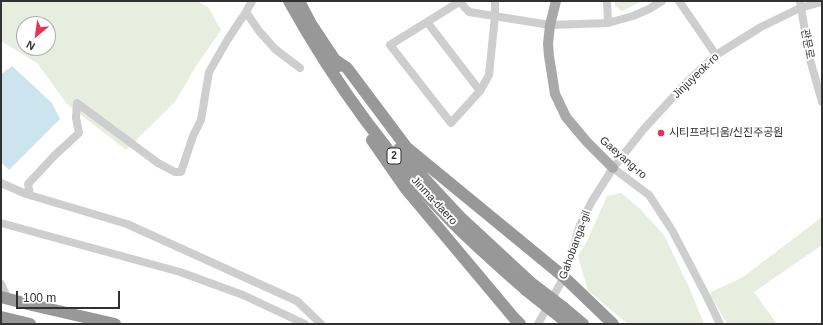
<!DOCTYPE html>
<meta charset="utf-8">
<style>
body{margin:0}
#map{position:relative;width:823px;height:325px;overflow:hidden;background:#fff;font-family:Helvetica,sans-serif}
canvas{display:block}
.frame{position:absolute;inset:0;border:2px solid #313131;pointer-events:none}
.north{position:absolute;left:16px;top:16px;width:40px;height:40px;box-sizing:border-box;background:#fff;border:1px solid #adadad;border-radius:50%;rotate:209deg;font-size:11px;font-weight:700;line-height:16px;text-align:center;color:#313131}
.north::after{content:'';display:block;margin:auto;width:14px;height:18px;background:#ea3151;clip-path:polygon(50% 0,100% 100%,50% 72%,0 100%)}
.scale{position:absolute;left:16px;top:291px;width:104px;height:18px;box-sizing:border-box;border:2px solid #313131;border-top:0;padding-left:5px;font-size:12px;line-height:14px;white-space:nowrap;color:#313131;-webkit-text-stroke:3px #fff;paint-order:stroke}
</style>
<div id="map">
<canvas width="823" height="325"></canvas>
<div class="frame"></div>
<div class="north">N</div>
<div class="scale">100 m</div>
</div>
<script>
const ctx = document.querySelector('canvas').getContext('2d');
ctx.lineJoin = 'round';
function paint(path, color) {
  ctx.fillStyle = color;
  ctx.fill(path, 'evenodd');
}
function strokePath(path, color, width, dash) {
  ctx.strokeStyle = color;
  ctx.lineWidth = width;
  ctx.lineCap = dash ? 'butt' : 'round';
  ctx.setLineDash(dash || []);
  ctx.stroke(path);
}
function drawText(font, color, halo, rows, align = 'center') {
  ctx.font = font + ' Helvetica,"Noto Sans KR",sans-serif';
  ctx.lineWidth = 4;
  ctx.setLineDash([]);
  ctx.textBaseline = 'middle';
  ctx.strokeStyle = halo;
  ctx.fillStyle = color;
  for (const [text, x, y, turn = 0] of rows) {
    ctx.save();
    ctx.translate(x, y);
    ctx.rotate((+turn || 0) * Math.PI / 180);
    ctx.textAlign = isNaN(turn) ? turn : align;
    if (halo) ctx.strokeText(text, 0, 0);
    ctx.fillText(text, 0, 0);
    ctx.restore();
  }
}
paint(new Path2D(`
 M1 1H197L208 7 221 30 196 66 175 102 126 150 67 104 37 63 1 41ZM24 24H48V48H24Z
 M615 1H642L622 11 615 6Z
 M621 193 639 208 664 235 689 287 704 324H628L588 291 578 256 587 241 607 196Z
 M822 217V245L754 292 777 324H727L711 296V292L743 277Z`), '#e8eedf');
paint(new Path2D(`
 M12 66 52 103 60 119 9 170 1 162V74Z`), '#cbe4ee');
strokePath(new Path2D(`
 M459 1 469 12 550 25 608 23 633 16 649 9 662 1
 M607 1 608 23
 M679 1 716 55
 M800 1 809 56 822 102
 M459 2 390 45 451 123 480 91 489 75 495 16V1
 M246 12 259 31 275 49 300 68
 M427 22 480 91
 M613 168 649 195 672 230 707 297 720 324
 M1 183 26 194 127 224 297 301 321 324
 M30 195 28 184 55 155 79 133 76 118 77 103 158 163 175 172H181L193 136 201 120 209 72 228 39 246 12 252 1
 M1 223 180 272 243 295 305 324
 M1 284 8 299
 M538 324 564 277 580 225 592 201 613 168 643 130 684 85 716 55 761 27 800 8 822 2`), '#cecece', 8);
strokePath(new Path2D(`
 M556 1 550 25 548 44 549 56 555 94 566 117 587 142 613 168`), '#a9a9a9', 10);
strokePath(new Path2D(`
 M289 1C334 82 389 158 454 224 477 247 501 268 526 290
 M299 1 311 24 339 66
 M335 60 347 68 407 148 564 277 613 324
 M372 140 406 189 514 318 520 324
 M399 149 423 177 461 218 530 282
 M1 297 32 305 115 324
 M564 308 583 324
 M1 317 30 324
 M560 317 569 324`), '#989898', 12);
strokePath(new Path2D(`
 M530 282 564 308
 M526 290 560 317`), '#989898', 12);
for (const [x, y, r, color] of [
 [661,133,4,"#ea3151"]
]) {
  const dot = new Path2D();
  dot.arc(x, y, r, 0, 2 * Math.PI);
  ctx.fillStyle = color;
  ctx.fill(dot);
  strokePath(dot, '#fff', 1.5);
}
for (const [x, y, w] of [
 [394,156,14]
]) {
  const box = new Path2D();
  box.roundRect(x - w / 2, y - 8, w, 16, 3);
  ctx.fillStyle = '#fff';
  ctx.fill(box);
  strokePath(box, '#313131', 1);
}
drawText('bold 10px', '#313131', null, [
 ["2",394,156]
]);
drawText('11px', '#313131', '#fff', [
 ["관문로",807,44,79],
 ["Jinjuyeok-ro",696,76,-44],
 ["Gaeyang-ro",623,158,41],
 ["Jinma-daero",434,201,47],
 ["Gahobanga-gil",575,245,-70]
]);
drawText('11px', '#313131', '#fff', [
 ["시티프라디움/신진주공원",669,133]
], 'left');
</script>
